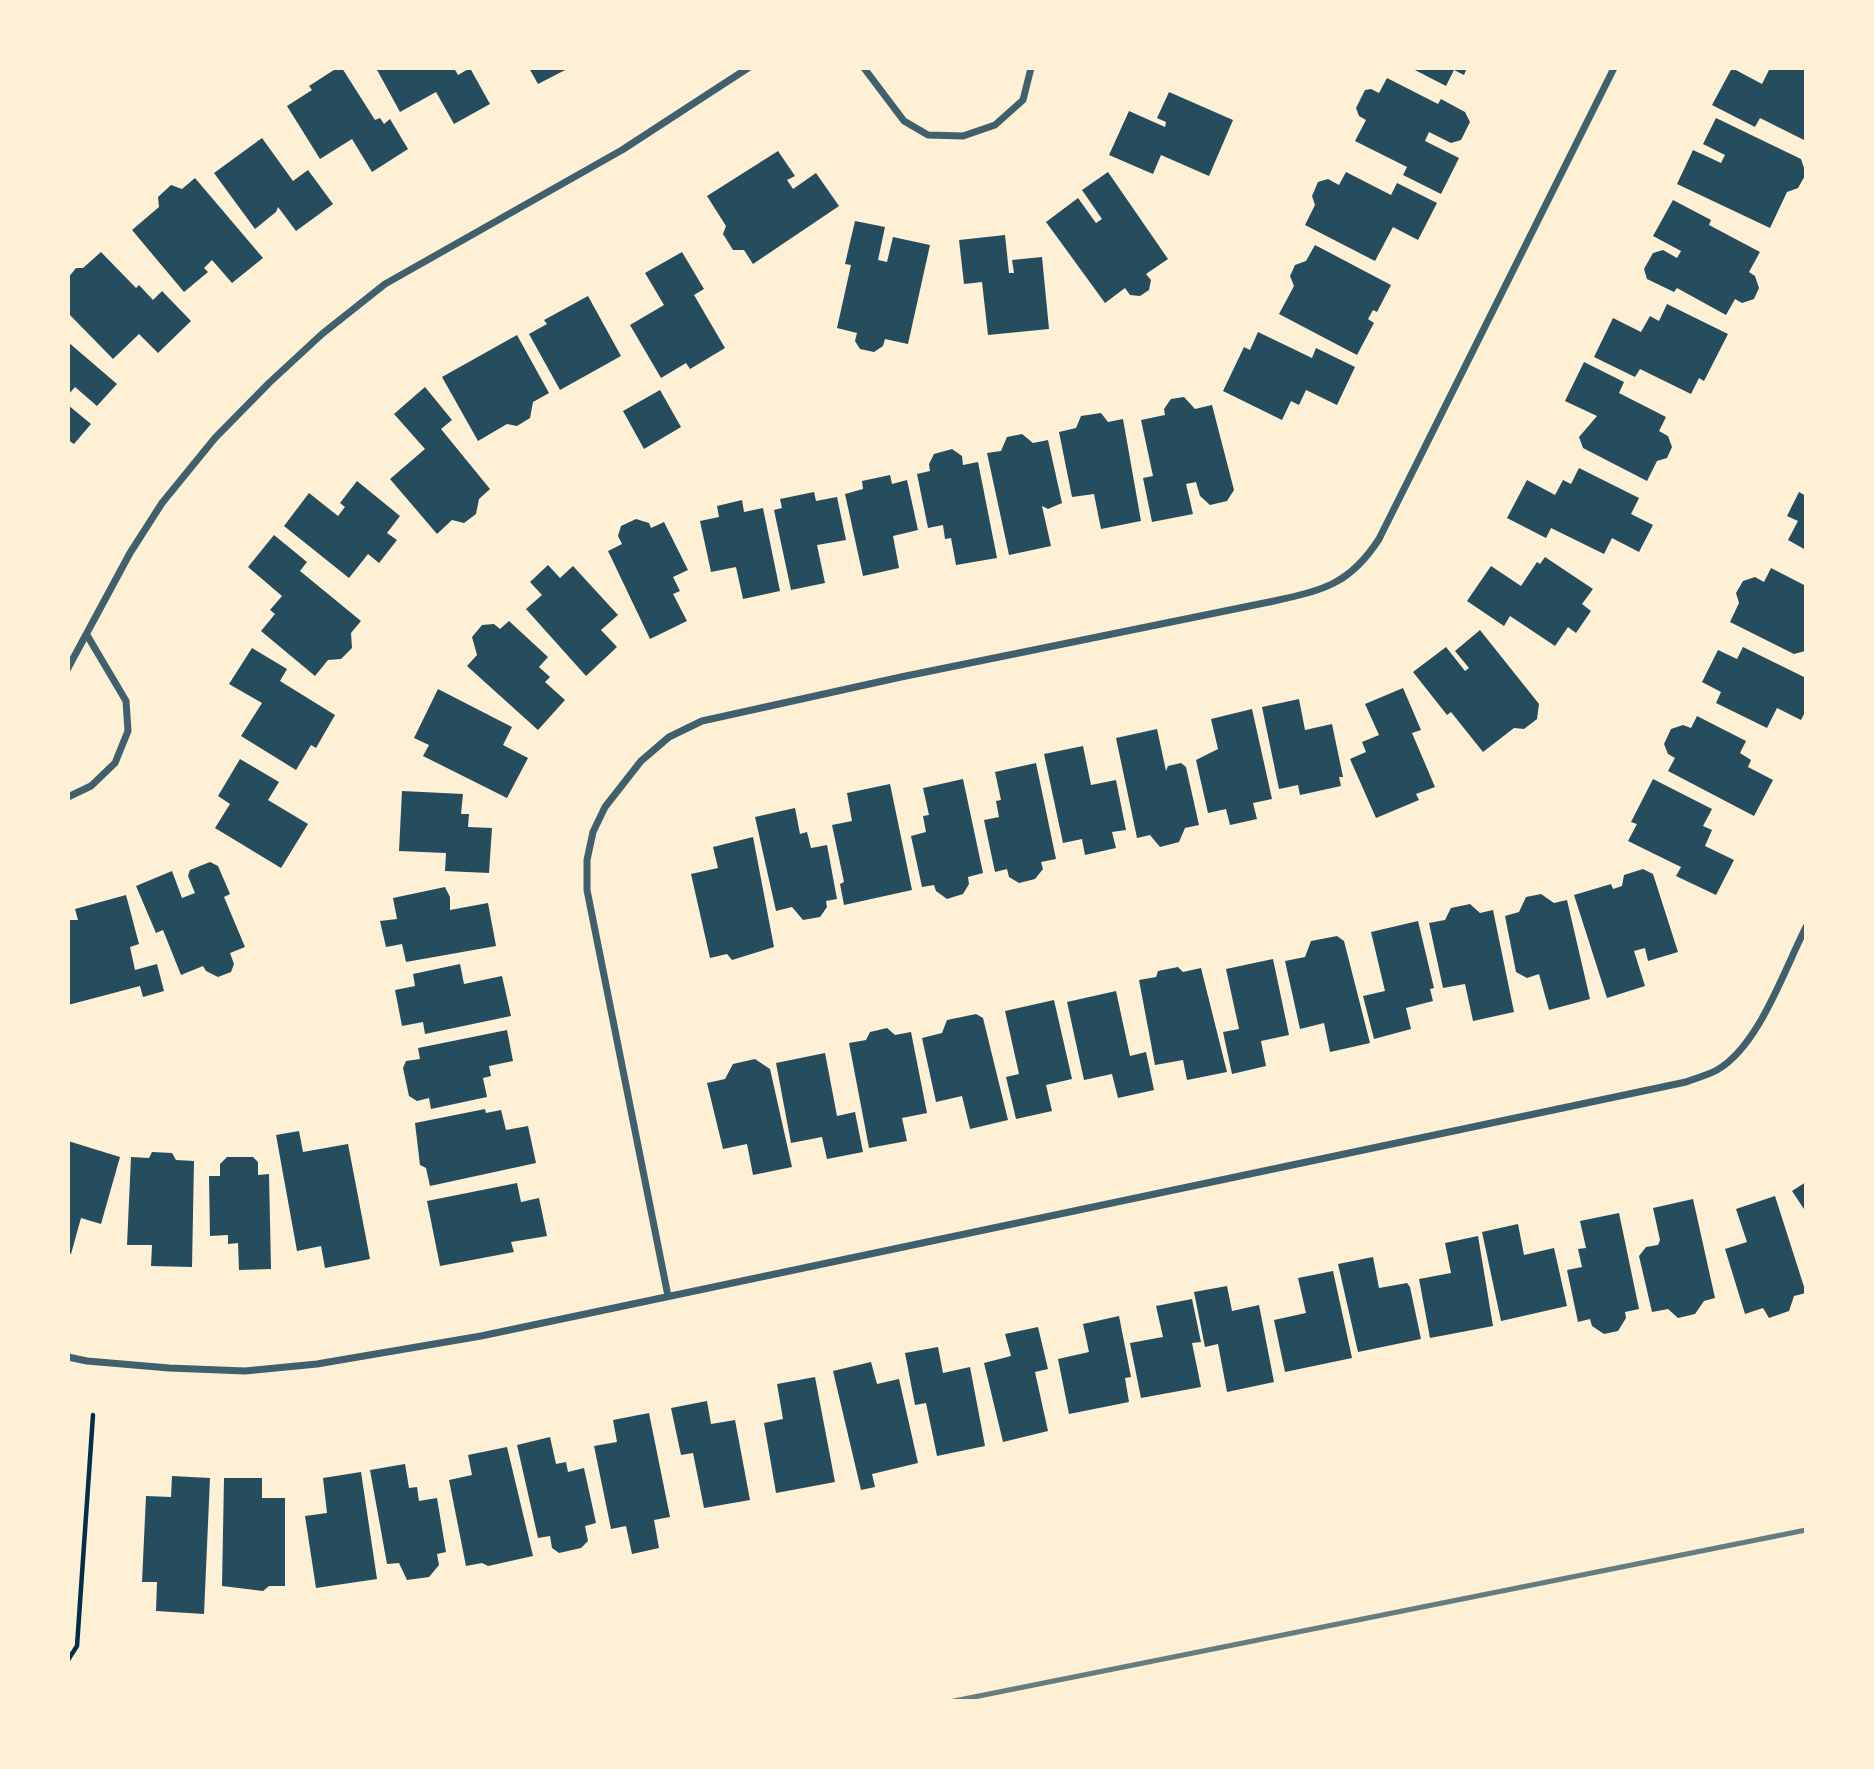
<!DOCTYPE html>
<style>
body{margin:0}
#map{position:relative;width:1874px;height:1769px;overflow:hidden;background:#fdf0d5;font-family:"Source Sans 3",sans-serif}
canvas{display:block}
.frame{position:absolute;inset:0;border:70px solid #fdf0d5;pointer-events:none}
</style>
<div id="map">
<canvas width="1874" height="1769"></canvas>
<div class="frame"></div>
</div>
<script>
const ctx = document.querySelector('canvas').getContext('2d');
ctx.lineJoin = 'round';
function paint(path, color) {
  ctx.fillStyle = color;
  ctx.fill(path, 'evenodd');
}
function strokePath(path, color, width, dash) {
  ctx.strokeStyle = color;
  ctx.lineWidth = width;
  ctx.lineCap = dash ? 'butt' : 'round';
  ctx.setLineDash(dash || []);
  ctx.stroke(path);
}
paint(new Path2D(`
 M337 68H342L375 120 380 118 384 124 390 119 408 149 372 172 352 139 320 159 287 106 312 90 309 86Z
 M376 68H454L458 75 470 68 490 104 454 124 436 92 400 112Z
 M529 68H569L538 84Z
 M1411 68H1467L1464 75 1454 70 1446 86Z
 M1732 68 1762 84 1770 68H1806L1804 140 1760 118 1755 127 1712 105Z
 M1387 78 1438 104 1441 99 1465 112 1470 122 1461 140 1451 143 1429 132 1425 141 1459 158 1441 194 1403 175 1407 167 1355 141 1366 120 1359 116 1356 108 1365 90 1371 89 1379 93Z
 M1169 92 1233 120 1209 176 1161 155 1153 174 1109 155 1129 111 1165 127 1166 122 1157 118Z
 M1716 118 1801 159 1806 174 1798 188 1787 192 1770 228 1677 184 1693 150 1721 163 1725 155 1703 144Z
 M262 138 293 181 308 170 333 204 296 231 278 207 276 212 255 229 214 173Z
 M778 151 795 176 787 180 793 189 816 173 839 206 753 264 744 250H733L723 234 726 226 707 196Z
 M1108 172 1168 259 1146 274 1151 280 1149 290 1140 296 1130 295 1125 288 1105 303 1046 222 1078 198 1096 223 1102 219 1082 190Z
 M1346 172 1391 195 1397 183 1437 203 1418 240 1393 227 1375 261 1305 225 1315 205 1312 196 1318 182 1328 179 1339 185Z
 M195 178 263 258 232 283 212 260 204 268 208 272 184 292 132 230 159 207 158 197 171 185 182 189Z
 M1673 200 1711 220 1709 225 1760 252 1749 272 1755 276 1759 288 1754 299 1742 303 1735 299 1726 315 1677 288 1674 292 1647 279 1644 269 1653 253 1663 250 1677 258 1681 251 1653 236Z
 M855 221 885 227 878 260 887 262 893 237 930 245 908 344 885 339 883 346 874 352 860 349 855 341 857 333 837 328 851 265 845 264Z
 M1005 235 1009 273H1014L1012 260 1042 257 1049 329 988 335 982 282 964 284 959 240Z
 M1315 245 1391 285 1377 312 1373 310 1368 319 1374 323 1357 355 1279 314 1294 286 1290 276 1295 265 1306 261Z
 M101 252 136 288 139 285 153 300 162 291 191 321 158 353 139 334 113 359 68 313V278L76 268H83Z
 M682 252 704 289 694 295 725 348 690 369 686 363 661 378 630 325 664 305 645 273Z
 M588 296 621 356 560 390 529 334 547 324 544 320Z
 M1667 304 1728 334 1704 381 1699 378 1691 394 1640 369 1635 377 1594 357 1613 318 1641 332 1650 316 1659 321Z
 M1258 332 1312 358 1316 348 1355 367 1337 405 1306 390 1299 405 1291 401 1282 420 1223 391 1244 347 1250 350Z
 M517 335 549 393 533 402 530 418 517 426 507 424 478 441 442 377Z
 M68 342 117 384 97 406 75 387 68 395Z
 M1584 362 1624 382 1619 393 1666 417 1659 431 1668 436 1672 447 1667 458 1657 461 1647 481 1583 448 1579 437 1597 416 1565 401Z
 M425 387 452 420 441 429 490 489 479 499 476 514 464 523 452 520 437 534 390 479 425 449 394 414Z
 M660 390 681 427 644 449 623 411Z
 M1184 397 1195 409 1212 405 1234 490 1227 501 1210 505 1200 496 1196 482 1186 484 1193 514 1152 522 1143 478 1153 476 1141 420 1165 415 1164 409 1171 399Z
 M68 405 91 424 74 444 68 440Z
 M1101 413 1108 422 1123 419 1141 521 1101 529 1094 494 1072 497 1059 432 1076 428 1081 416Z
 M1022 434 1033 443 1048 440 1062 503 1048 509 1042 506 1051 546 1009 555 987 453 1001 451 1007 437Z
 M952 449 962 456 963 465 978 462 997 558 956 565 951 538 945 539 943 525 928 528 917 474 930 471 929 464 934 454Z
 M1579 468 1639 498 1631 514 1653 525 1639 552 1612 538 1604 554 1551 528 1546 538 1507 518 1527 480 1555 495 1563 480 1571 484Z
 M890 475 892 484 907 480 918 530 893 536 899 568 863 576 845 494 863 489 862 481Z
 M357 481 400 516 387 533 397 540 379 563 368 554 349 578 284 526 309 493 338 516 345 507 340 503Z
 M814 492 816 501 837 497 846 540 817 545 825 583 791 590 774 510 782 508 780 499Z
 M1799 492 1806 496V550L1788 540 1798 521 1787 516Z
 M742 500 744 512 763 508 780 591 743 599 736 567 711 572 700 521 719 517 717 506Z
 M636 519 649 523 651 528 664 522 688 570 673 577 680 591 673 594 687 621 650 639 608 551 622 544 618 536 621 526Z
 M274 535 307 562 300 571 361 621 351 633 352 648 341 659 328 660 315 676 261 631 275 614 270 610 282 596 248 567Z
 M1545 557 1593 589 1582 604 1591 611 1576 633 1568 627 1555 646 1510 616 1504 626 1467 601 1491 566 1521 586 1537 562 1540 564Z
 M548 565 560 578 573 566 618 615 601 630 617 647 586 676 526 609 542 595 530 582Z
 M1771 568 1806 586 1805 651 1794 654 1730 622 1739 603 1736 593 1743 581 1755 577 1764 582Z
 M509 621 548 657 539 667 550 677 545 682 565 700 538 730 467 666 477 655 472 637 482 625 494 624 500 629Z
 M1480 630 1539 704 1537 719 1524 729 1514 728 1483 752 1451 712 1447 715 1413 672 1446 647 1465 671 1469 668 1455 651Z
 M1743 647 1806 678V710L1801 720 1777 708 1767 728 1716 703 1721 692 1702 682 1718 650 1737 659Z
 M252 648 287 669 280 681 335 715 316 748 311 745 296 770 241 736 262 703 229 684Z
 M1403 688 1421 730 1412 733 1435 787 1416 794 1419 800 1376 818 1350 759 1366 752 1362 742 1379 735 1365 704Z
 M438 689 512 727 503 745 528 758 507 798 423 756 429 745 414 738Z
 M1299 699 1305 730 1332 724 1343 777H1339L1341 786 1300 795 1298 785 1279 789 1262 707Z
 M1252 709 1272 799 1253 803 1257 819 1230 825 1226 809 1208 813 1196 760 1218 749 1211 719Z
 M1697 716 1746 741 1740 753 1751 760 1748 767 1773 780 1754 816 1668 771 1675 758 1668 754 1664 744 1671 729 1683 725 1691 728Z
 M1157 729 1166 771 1168 766 1181 763 1186 767 1199 825 1185 828 1179 842 1160 847 1150 835 1137 838 1116 738Z
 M1083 746 1091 785 1116 780 1126 830 1112 832 1116 848 1085 855 1082 839 1063 843 1044 754Z
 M240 759 279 782 268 800 308 824 281 868 215 828 230 804 218 796Z
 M1036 763 1056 859 1041 862 1043 869 1035 879 1019 883 1009 877 1007 869 995 872 984 820 999 817 996 801 1001 800 995 772Z
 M963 779 983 873 968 877 969 884 963 894 947 899 936 891 934 885 922 887 911 836 926 832 923 816 929 815 923 788Z
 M1653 779 1712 809 1703 826 1712 830 1705 846 1734 860 1716 895 1676 876 1681 867 1628 841 1637 824 1631 822Z
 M890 784 912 890 844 905 840 884 844 882 832 825 852 821 847 793Z
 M402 791 463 794 461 814H469L468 827 492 828 489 873 445 871 446 853 399 851Z
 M795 808 800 834 807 832 811 848 827 845 837 899 826 901 827 907 820 917 803 920 792 907 776 911 755 817Z
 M753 837 774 947 732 960 727 954 710 958 691 874 718 868 713 847Z
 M210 862 218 866 230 894 224 897 245 947 230 953 234 964 231 972 218 977 206 971 203 966 181 975 163 930 156 933 136 886 172 871 182 898 195 893 188 876 190 870Z
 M1643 869 1653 874 1678 952 1648 961 1645 948 1634 951 1645 986 1607 998 1574 895 1611 884 1613 889 1622 886 1624 875Z
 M445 887 450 897V910L488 903 496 946 406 962 402 944 386 947 380 921 397 919 393 898Z
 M1541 894 1554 903 1567 900 1590 999 1549 1010 1539 974 1527 978 1516 972 1505 916 1519 912 1526 897Z
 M126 895 139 944 130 947 135 970 157 964 164 991 143 997 140 986 68 1005V920H78L75 909Z
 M1470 904 1480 913 1493 910 1514 1012 1473 1021 1465 984 1443 988 1429 923 1445 920 1451 908Z
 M1418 921 1434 988 1430 989 1433 1001 1406 1008 1411 1029 1374 1039 1363 996 1385 991 1371 932Z
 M1337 936 1344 941 1370 1043 1330 1052 1324 1023 1300 1029 1285 961 1305 957 1311 941Z
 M1273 959 1289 1035 1261 1041 1266 1066 1232 1074 1223 1032 1239 1029 1226 969Z
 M460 964 464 984 502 976 511 1016 425 1034 423 1022 402 1026 395 990 415 986 413 974Z
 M1178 967 1183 972 1201 968 1227 1072 1187 1080 1183 1060 1155 1065 1139 980 1156 977 1158 971Z
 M1116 991 1130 1056 1146 1052 1154 1090 1118 1098 1112 1074 1084 1080 1067 1002Z
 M1054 1000 1072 1079 1046 1085 1052 1111 1016 1119 1006 1077 1019 1074 1005 1011Z
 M976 1014 983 1018 1008 1120 970 1129 962 1096 936 1102 922 1038 942 1033 947 1020Z
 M887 1028 895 1035 911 1032 927 1113 902 1118 907 1141 869 1148 849 1043 866 1040 870 1032Z
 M507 1030 513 1061 489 1066 491 1076 483 1078 487 1097 431 1109 429 1098 417 1101 409 1096 403 1068 406 1061 420 1059 418 1048Z
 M825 1053 837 1116 855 1112 863 1152 827 1159 822 1137 791 1143 776 1063Z
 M755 1059 770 1069 792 1167 753 1175 747 1144 723 1149 707 1083 725 1079 733 1064Z
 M485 1109 486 1113 501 1110 506 1130 528 1126 536 1163 430 1186 426 1168 420 1165 415 1123Z
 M299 1131 303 1152 348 1144 370 1259 325 1268 321 1246 297 1251 276 1135Z
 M68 1141 120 1157 101 1224 81 1218 71 1254 68 1253Z
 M152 1152 172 1153 176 1160 194 1161 192 1267 151 1266 152 1245H127L131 1157 149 1158Z
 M227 1157H253L258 1162V1175L269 1174 271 1269 239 1270 238 1243 228 1244V1235L210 1236 209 1176H220V1164Z
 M1806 1182V1212L1792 1191Z
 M517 1183 521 1202 539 1198 547 1236 511 1242 514 1252 440 1266 427 1201Z
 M1775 1196 1806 1293 1794 1296 1789 1311 1769 1318 1763 1308 1745 1314 1725 1249 1747 1242 1736 1209Z
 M1693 1199 1715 1298 1704 1301 1695 1314 1678 1318 1668 1309 1652 1312 1639 1256 1646 1247 1658 1245 1660 1240 1653 1208Z
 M1619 1213 1639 1309 1625 1312 1626 1318 1618 1331 1604 1334 1592 1326 1590 1319 1578 1322 1567 1270 1582 1267 1578 1249 1586 1248 1580 1221Z
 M1518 1224 1524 1255 1554 1248 1567 1306 1501 1321 1482 1232Z
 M1478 1236 1493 1326 1430 1338 1419 1279 1451 1273 1445 1243Z
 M1373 1257 1379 1288 1407 1283 1410 1287 1421 1339 1358 1352 1338 1264Z
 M1333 1271 1352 1358 1285 1372 1274 1320 1306 1313 1298 1278Z
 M1227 1286 1232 1311 1259 1305 1274 1382 1227 1392 1218 1344 1205 1347 1194 1292Z
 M1192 1299 1201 1342 1192 1343 1201 1387 1141 1398 1130 1343 1163 1337 1156 1306Z
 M1119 1316 1131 1377 1125 1378 1129 1402 1069 1414 1058 1359 1089 1352 1083 1324Z
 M1038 1327 1048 1369 1035 1372 1048 1431 1003 1442 984 1363 1011 1356 1005 1334Z
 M938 1347 943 1373 970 1367 985 1446 937 1456 926 1403 915 1405 905 1353Z
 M871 1362 877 1384 899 1379 918 1463 872 1474 875 1487 861 1490 833 1371Z
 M815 1377 835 1482 776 1493 764 1423 783 1419 777 1384Z
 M707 1401 711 1424 735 1420 750 1500 704 1508 693 1453 681 1455 671 1408Z
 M649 1413 670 1517 654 1520 659 1548 632 1554 626 1526 611 1529 594 1446 617 1442 613 1420Z
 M550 1437 556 1464 566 1462 568 1472 584 1468 596 1523 585 1526 588 1541 581 1548 559 1553 552 1548 550 1536 538 1538 517 1445Z
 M507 1447 533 1556 488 1566 482 1563 466 1566 449 1480 472 1475 468 1455Z
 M405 1464 409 1488 417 1487 419 1501 437 1498 446 1552 437 1554 439 1565 429 1577 407 1580 399 1563 387 1564 370 1470Z
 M361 1472 377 1579 316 1588 305 1516 327 1513 323 1478Z
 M172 1476 210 1478 204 1614 156 1611 157 1582H142L146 1496 171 1497Z
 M224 1478H262V1498H285V1586H269L263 1591 222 1586Z`), '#264d5e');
strokePath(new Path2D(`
 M68 1660 77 1646 93 1415`), '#003049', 4.5);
strokePath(new Path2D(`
 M864 68 904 121 928 135 963 136 995 125 1023 100 1031 68
 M68 668 130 553 162 503 215 438 269 383 322 334 385 284 622 150 748 68
 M68 797 91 786 115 763 128 731 126 701 87 635
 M668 1296 587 890V860L593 832 605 807 641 761 669 737 702 721 901 677 1274 601C1324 590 1350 584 1379 539L1614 68
 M68 1357 87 1361 169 1368 245 1371 317 1364 481 1336 1686 1082C1696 1078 1708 1075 1717 1070 1759 1046 1784 970 1806 927`), '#3f606c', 7);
strokePath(new Path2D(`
 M954 1701 1806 1530`), '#657d81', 5);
</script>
